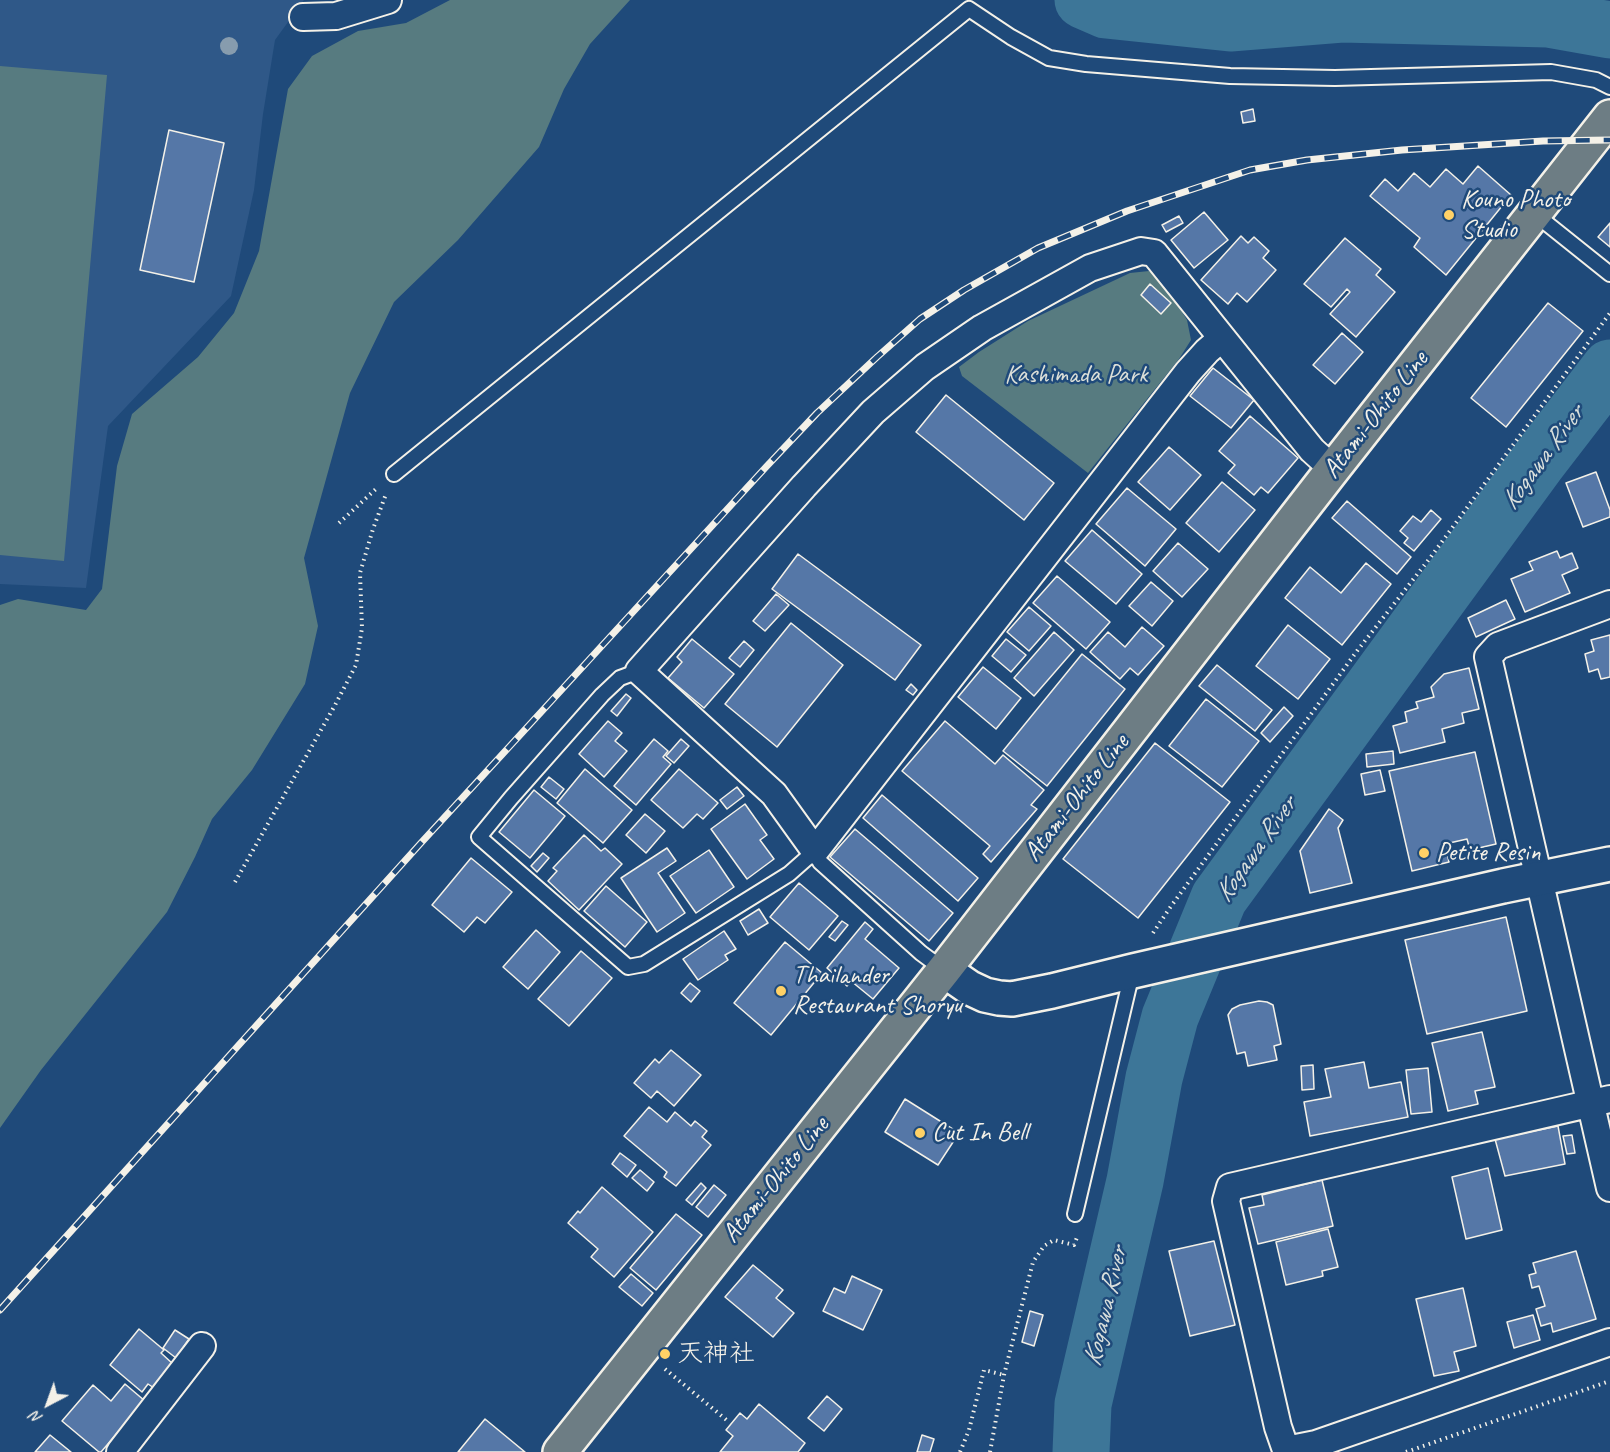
<!DOCTYPE html>
<meta charset="utf-8">
<style>
body{margin:0}
#map{position:relative;width:1610px;height:1452px;overflow:hidden;background:#1f4a7a;font-family:Caveat,sans-serif}
canvas{display:block}
.north{position:absolute;left:18px;top:1374px;width:60px;height:60px;-webkit-text-stroke:4px #1f4a7a;paint-order:stroke;rotate:221deg;font-size:16px;font-weight:700;line-height:24px;text-align:center;color:#f4f1e8}
.north::after{content:'';display:block;margin:auto;width:21px;height:27px;background:#f4f1e8;clip-path:polygon(50% 0,100% 100%,50% 72%,0 100%)}
</style>
<div id="map">
<canvas width="1610" height="1452"></canvas>
<div class="north">N</div>
</div>
<script>
const ctx = document.querySelector('canvas').getContext('2d');
ctx.lineJoin = 'round';
function paint(path, color) {
  ctx.fillStyle = color;
  ctx.fill(path, 'evenodd');
}
function strokePath(path, color, width, dash) {
  ctx.strokeStyle = color;
  ctx.lineWidth = width;
  ctx.lineCap = dash ? 'butt' : 'round';
  ctx.setLineDash(dash || []);
  ctx.stroke(path);
}
function drawText(font, color, halo, rows, align = 'center') {
  ctx.font = font + ' Caveat,"Klee One",sans-serif';
  ctx.lineWidth = 5;
  ctx.setLineDash([]);
  ctx.textBaseline = 'middle';
  ctx.strokeStyle = halo;
  ctx.fillStyle = color;
  for (const [text, x, y, turn = 0] of rows) {
    ctx.save();
    ctx.translate(x, y);
    ctx.rotate((+turn || 0) * Math.PI / 180);
    ctx.textAlign = isNaN(turn) ? turn : align;
    if (halo) ctx.strokeText(text, 0, 0);
    ctx.fillText(text, 0, 0);
    ctx.restore();
  }
}
paint(new Path2D(`
 M0 0H304L275 40 263 114 254 190 231 296 108 426 86 588 0 584Z`), '#2f5888');
paint(new Path2D(`
 M450 0H630L590 44 564 89 539 147 458 240 394 302 350 393 304 558 318 626 305 684 252 770 212 819 195 857 167 912 41 1070 0 1128V605L18 599 86 610 102 589 117 466 132 414 198 357 234 313 259 251 288 89 312 56 358 31 406 23Z
 M0 66 107 75 64 561 0 555Z
 M1149 271 1164 283 1187 320 1191 340 1179 359 1088 473 962 376 959 367 979 352 1028 321 1130 273Z`), '#577b80');
strokePath(new Path2D(`
 M1083 0 1106 10 1230 23 1342 14 1548 19 1610 30
 M1081 1452 1083 1404 1135 1181 1154 1078 1170 1017 1219 898 1537 463 1610 368`), '#3d7698', 57);
const building = new Path2D(`
 M1253 109 1255 121 1243 123 1241 112Z
 M169 130 224 143 194 282 140 270Z
 M1478 166 1511 195 1446 275 1414 247 1420 238 1370 196 1385 179 1398 191 1414 173 1430 187 1446 169 1463 184Z
 M1204 212 1228 240 1194 268 1171 240Z
 M1179 216 1183 223 1166 232 1162 225Z
 M1610 223V247L1598 237Z
 M1241 236 1248 243 1254 237 1269 251 1263 258 1276 270 1247 302 1237 293 1228 304 1201 280Z
 M1345 238 1381 269 1376 275 1395 292 1356 337 1330 314 1350 292 1347 289 1331 307 1304 284Z
 M1150 284 1171 303 1161 314 1141 295Z
 M1548 303 1583 331 1506 427 1471 398Z
 M1342 333 1363 352 1335 384 1313 365Z
 M1213 368 1254 400 1231 428 1190 396Z
 M946 395 1054 483 1024 520 916 432Z
 M1250 416 1298 458 1268 493 1261 487 1254 495 1228 473 1235 465 1219 451Z
 M1169 447 1201 475 1170 510 1138 482Z
 M1596 472 1610 510V517L1583 527 1566 483Z
 M1222 482 1255 510 1219 552 1186 523Z
 M1127 488 1176 529 1145 566 1096 524Z
 M1347 501 1411 557 1397 574 1332 518Z
 M1431 510 1441 519 1414 551 1404 543 1408 538 1400 531 1413 516 1421 522Z
 M1092 530 1142 574 1116 604 1065 561Z
 M1178 543 1208 569 1182 597 1153 571Z
 M1557 551 1560 558 1572 553 1578 568 1562 575 1570 593 1525 612 1511 579 1533 570 1529 562Z
 M798 554 921 645 895 680 772 589Z
 M1366 563 1391 584 1342 645 1285 598 1310 567 1341 593Z
 M1057 576 1110 622 1086 649 1033 603Z
 M1151 582 1173 601 1152 626 1129 606Z
 M776 594 789 605 765 631 753 621Z
 M1506 600 1515 619 1476 637 1468 618Z
 M1029 607 1051 626 1029 651 1007 632Z
 M791 623 843 665 777 747 725 704Z
 M1288 625 1330 659 1298 699 1256 666Z
 M1142 627 1164 646 1138 675 1130 668 1120 679 1090 652 1108 632 1125 647Z
 M1054 632 1074 650 1034 696 1014 678Z
 M1610 635V677L1601 679 1598 669 1589 672 1585 654 1594 651 1591 640Z
 M692 639 734 674 704 708 668 678 682 662 677 657Z
 M1006 639 1026 655 1011 672 992 656Z
 M744 641 754 650 740 667 729 658Z
 M1082 654 1125 689 1047 786 1003 751Z
 M1217 665 1272 710 1255 731 1199 686Z
 M983 667 1021 698 996 729 958 697Z
 M1469 668 1479 709 1462 713 1464 723 1442 729 1445 742 1400 753 1393 726 1407 722 1405 712 1418 708 1416 702 1434 697 1431 687 1444 674Z
 M911 684 917 690 913 695 906 690Z
 M626 694 631 698 617 716 611 711Z
 M1206 699 1259 741 1222 787 1169 746Z
 M1284 707 1293 716 1270 742 1261 733Z
 M608 721 622 733 615 741 627 751 604 777 579 754Z
 M945 721 995 764 1003 755 1044 790 1031 805 1037 809 991 862 983 854 990 846 902 771Z
 M654 739 668 751 663 757 671 764 636 805 614 786Z
 M681 739 689 746 674 763 666 756Z
 M1155 743 1230 802 1138 918 1063 859Z
 M1393 751 1394 764 1367 767 1366 754Z
 M1475 752 1496 844 1470 850 1467 839 1445 844 1449 862 1412 871 1389 771Z
 M585 769 632 810 603 843 557 803Z
 M679 769 718 803 703 819 697 814 683 828 651 800Z
 M1380 770 1385 791 1365 795 1361 774Z
 M549 777 564 789 556 799 541 787Z
 M737 787 744 796 727 809 720 800Z
 M534 790 565 816 530 858 499 832Z
 M882 795 978 878 958 901 863 818Z
 M745 804 767 835 760 840 774 859 747 879 711 829Z
 M1329 809 1343 820 1338 828 1352 883 1310 893 1300 851Z
 M645 814 665 831 646 853 626 835Z
 M855 829 953 913 929 941 830 857Z
 M584 835 601 851 605 848 622 864 579 910 548 881 557 871 553 868Z
 M667 848 676 861 658 873 685 913 657 932 621 878Z
 M709 850 734 887 696 913 670 876Z
 M543 853 549 858 537 872 531 866Z
 M471 858 512 892 485 923 477 917 464 932 432 905Z
 M799 883 838 916 809 950 770 917Z
 M606 886 647 922 625 947 584 911Z
 M759 909 768 923 748 935 740 921Z
 M1506 917 1527 1011 1427 1034 1405 940Z
 M842 921 848 925 835 941 829 937Z
 M865 922 873 929 865 939 899 968 873 999 851 981 847 986 827 968Z
 M536 930 560 952 528 989 503 967Z
 M724 931 736 949 725 955 728 960 698 980 683 959Z
 M785 942 822 973 771 1035 734 1003Z
 M581 951 612 978 569 1026 538 999Z
 M690 983 700 991 691 1002 681 993Z
 M1259 1001 1267 1002 1273 1005 1281 1044 1274 1046 1277 1060 1248 1066 1245 1052 1237 1054 1228 1015 1232 1009 1240 1005Z
 M1482 1032 1495 1087 1475 1091 1478 1104 1448 1111 1432 1043Z
 M671 1050 701 1075 674 1106 657 1091 651 1098 634 1083 655 1059 659 1063Z
 M1364 1062 1369 1088 1401 1082 1408 1117 1310 1136 1304 1102 1331 1097 1325 1069Z
 M1313 1065 1314 1089 1302 1090 1301 1066Z
 M1428 1068 1432 1112 1411 1114 1406 1070Z
 M905 1099 959 1133 938 1165 885 1132Z
 M649 1107 667 1122 675 1112 691 1126 695 1121 707 1131 702 1137 711 1145 676 1186 664 1177 667 1172 624 1136Z
 M1558 1126 1565 1164 1505 1176 1495 1139Z
 M1572 1135 1575 1153 1567 1154 1563 1136Z
 M620 1153 636 1165 627 1177 612 1164Z
 M1488 1168 1502 1230 1466 1239 1452 1177Z
 M640 1170 654 1182 647 1191 632 1178Z
 M1322 1180 1333 1226 1258 1244 1249 1208 1264 1205 1262 1195Z
 M701 1183 706 1188 692 1205 686 1200Z
 M714 1185 726 1195 708 1217 696 1207Z
 M602 1187 653 1232 614 1277 591 1257 598 1249 568 1223 578 1211 580 1213Z
 M676 1214 702 1235 656 1290 630 1268Z
 M1328 1229 1338 1267 1322 1271 1323 1276 1286 1285 1276 1242Z
 M1214 1241 1235 1325 1190 1336 1169 1251Z
 M1576 1251 1596 1319 1553 1332 1551 1323 1541 1326 1536 1309 1545 1306 1539 1286 1532 1288 1529 1275 1536 1273 1533 1263Z
 M753 1265 783 1290 776 1298 794 1313 773 1337 725 1297Z
 M631 1274 653 1293 642 1306 619 1287Z
 M852 1276 882 1290 863 1330 823 1311 834 1288 845 1293Z
 M1463 1288 1476 1346 1454 1352 1459 1371 1434 1376 1416 1299Z
 M1030 1311 1043 1315 1034 1346 1022 1342Z
 M1533 1315 1540 1340 1514 1348 1507 1322Z
 M139 1329 164 1350 161 1353 173 1364 154 1388 148 1384 142 1392 110 1365Z
 M175 1330 189 1339 176 1358 163 1348Z
 M125 1384 145 1401 101 1452H99L62 1421 93 1385 111 1401Z
 M827 1396 842 1409 824 1431 808 1418Z
 M759 1404 805 1443 798 1452H720L733 1436 726 1430 740 1413 747 1419Z
 M485 1419 525 1452H458Z
 M50 1435 71 1452H35Z
 M922 1435 934 1439 930 1452H917Z`);
paint(building, '#5577a7');
strokePath(building, '#f4f1e8', 1.5);
const lane = new Path2D(`
 M1535 214 1610 274
 M394 474 969 9 1011 37 1049 58 1086 64 1230 76 1335 78 1551 72 1596 80 1610 87
 M639 671 620 678 602 695 511 798 479 837 628 967 644 964 789 874 815 851 820 862 921 953 944 970
 M1075 1214 1132 973`);
const street = new Path2D(`
 M303 17 336 16 388 0
 M1222 338 1207 351 1188 372 815 851 774 794 639 671 804 486 873 412 925 367 982 328 1090 268 1141 251 1154 253 1312 450 1333 469
 M1610 604 1498 646 1488 657 1610 1188
 M1610 1099 1230 1187 1226 1201 1278 1427 1286 1450 1316 1444 1610 1342
 M120 1452 202 1346`);
const secondary = new Path2D(`
 M944 970 970 988 985 995 999 998 1012 999 1052 991 1133 971 1503 886 1610 864`);
const primary = new Path2D(`
 M560 1452 944 970 1333 469 1610 117`);
strokePath(lane, '#f4f1e8', 18);
strokePath(street, '#f4f1e8', 30);
strokePath(secondary, '#f4f1e8', 38);
strokePath(primary, '#f4f1e8', 38);
strokePath(new Path2D(`
 M339 523 377 488
 M235 882 334 707 356 665 362 628 360 573 373 529 386 494
 M1153 933 1169 909 1357 651 1430 558 1610 313
 M665 1369 729 1422
 M960 1452 969 1430 984 1370 1004 1375
 M990 1452 1004 1375 1033 1262 1044 1246 1054 1240 1074 1245 1078 1235
 M1406 1452 1610 1381`), '#f4f1e8', 4, [1.5, 4.5]);
strokePath(lane, '#1f4a7a', 14);
strokePath(street, '#1f4a7a', 26);
strokePath(secondary, '#1f4a7a', 33);
strokePath(primary, '#6d7d84', 33);
const rail = new Path2D(`
 M0 1310 420 844 766 467 817 413 877 357 920 319 964 290 1038 248 1127 211 1250 170 1307 160 1402 150 1543 141 1610 140`);
strokePath(rail, '#f4f1e8', 7);
strokePath(rail, '#1f4a7a', 4.5, [14]);
ctx.fillStyle = '#879cae';
for (const [x, y] of [
 [229,46]
]) {
  ctx.beginPath();
  ctx.arc(x, y, 9, 0, 2 * Math.PI);
  ctx.fill();
}
for (const [x, y, r, color] of [
 [1449,215,6,"#ffd166"],
 [1424,853,6,"#ffd166"],
 [781,991,6,"#ffd166"],
 [920,1133,6,"#ffd166"],
 [665,1354,6,"#ffd166"]
]) {
  const dot = new Path2D();
  dot.arc(x, y, r, 0, 2 * Math.PI);
  ctx.fillStyle = color;
  ctx.fill(dot);
  strokePath(dot, '#1f4a7a', 2);
}
drawText('26px', '#f4f1e8', '#1f4a7a', [
 ["Kouno Photo",1461,200],
 ["Studio",1461,230],
 ["Petite Resin",1436,853],
 ["Thailander",793,976],
 ["Restaurant Shoryu",793,1006],
 ["Cut In Bell",932,1133],
 ["天神社",677,1354]
], 'left');
drawText('26px', '#dcdfd8', '#1f4a7a', [
 ["Kashimada Park",1076,375]
]);
drawText('26px', '#f4f1e8', '#1f4a7a', [
 ["Atami-Ohito Line",1376,415,-52],
 ["Atami-Ohito Line",1077,798,-52],
 ["Atami-Ohito Line",776,1180,-51]
]);
drawText('italic 27px', '#d9dfdc', '#1f4a7a', [
 ["Kogawa River",1543,458,-54],
 ["Kogawa River",1256,850,-55],
 ["Kogawa River",1106,1307,-77]
]);
</script>
